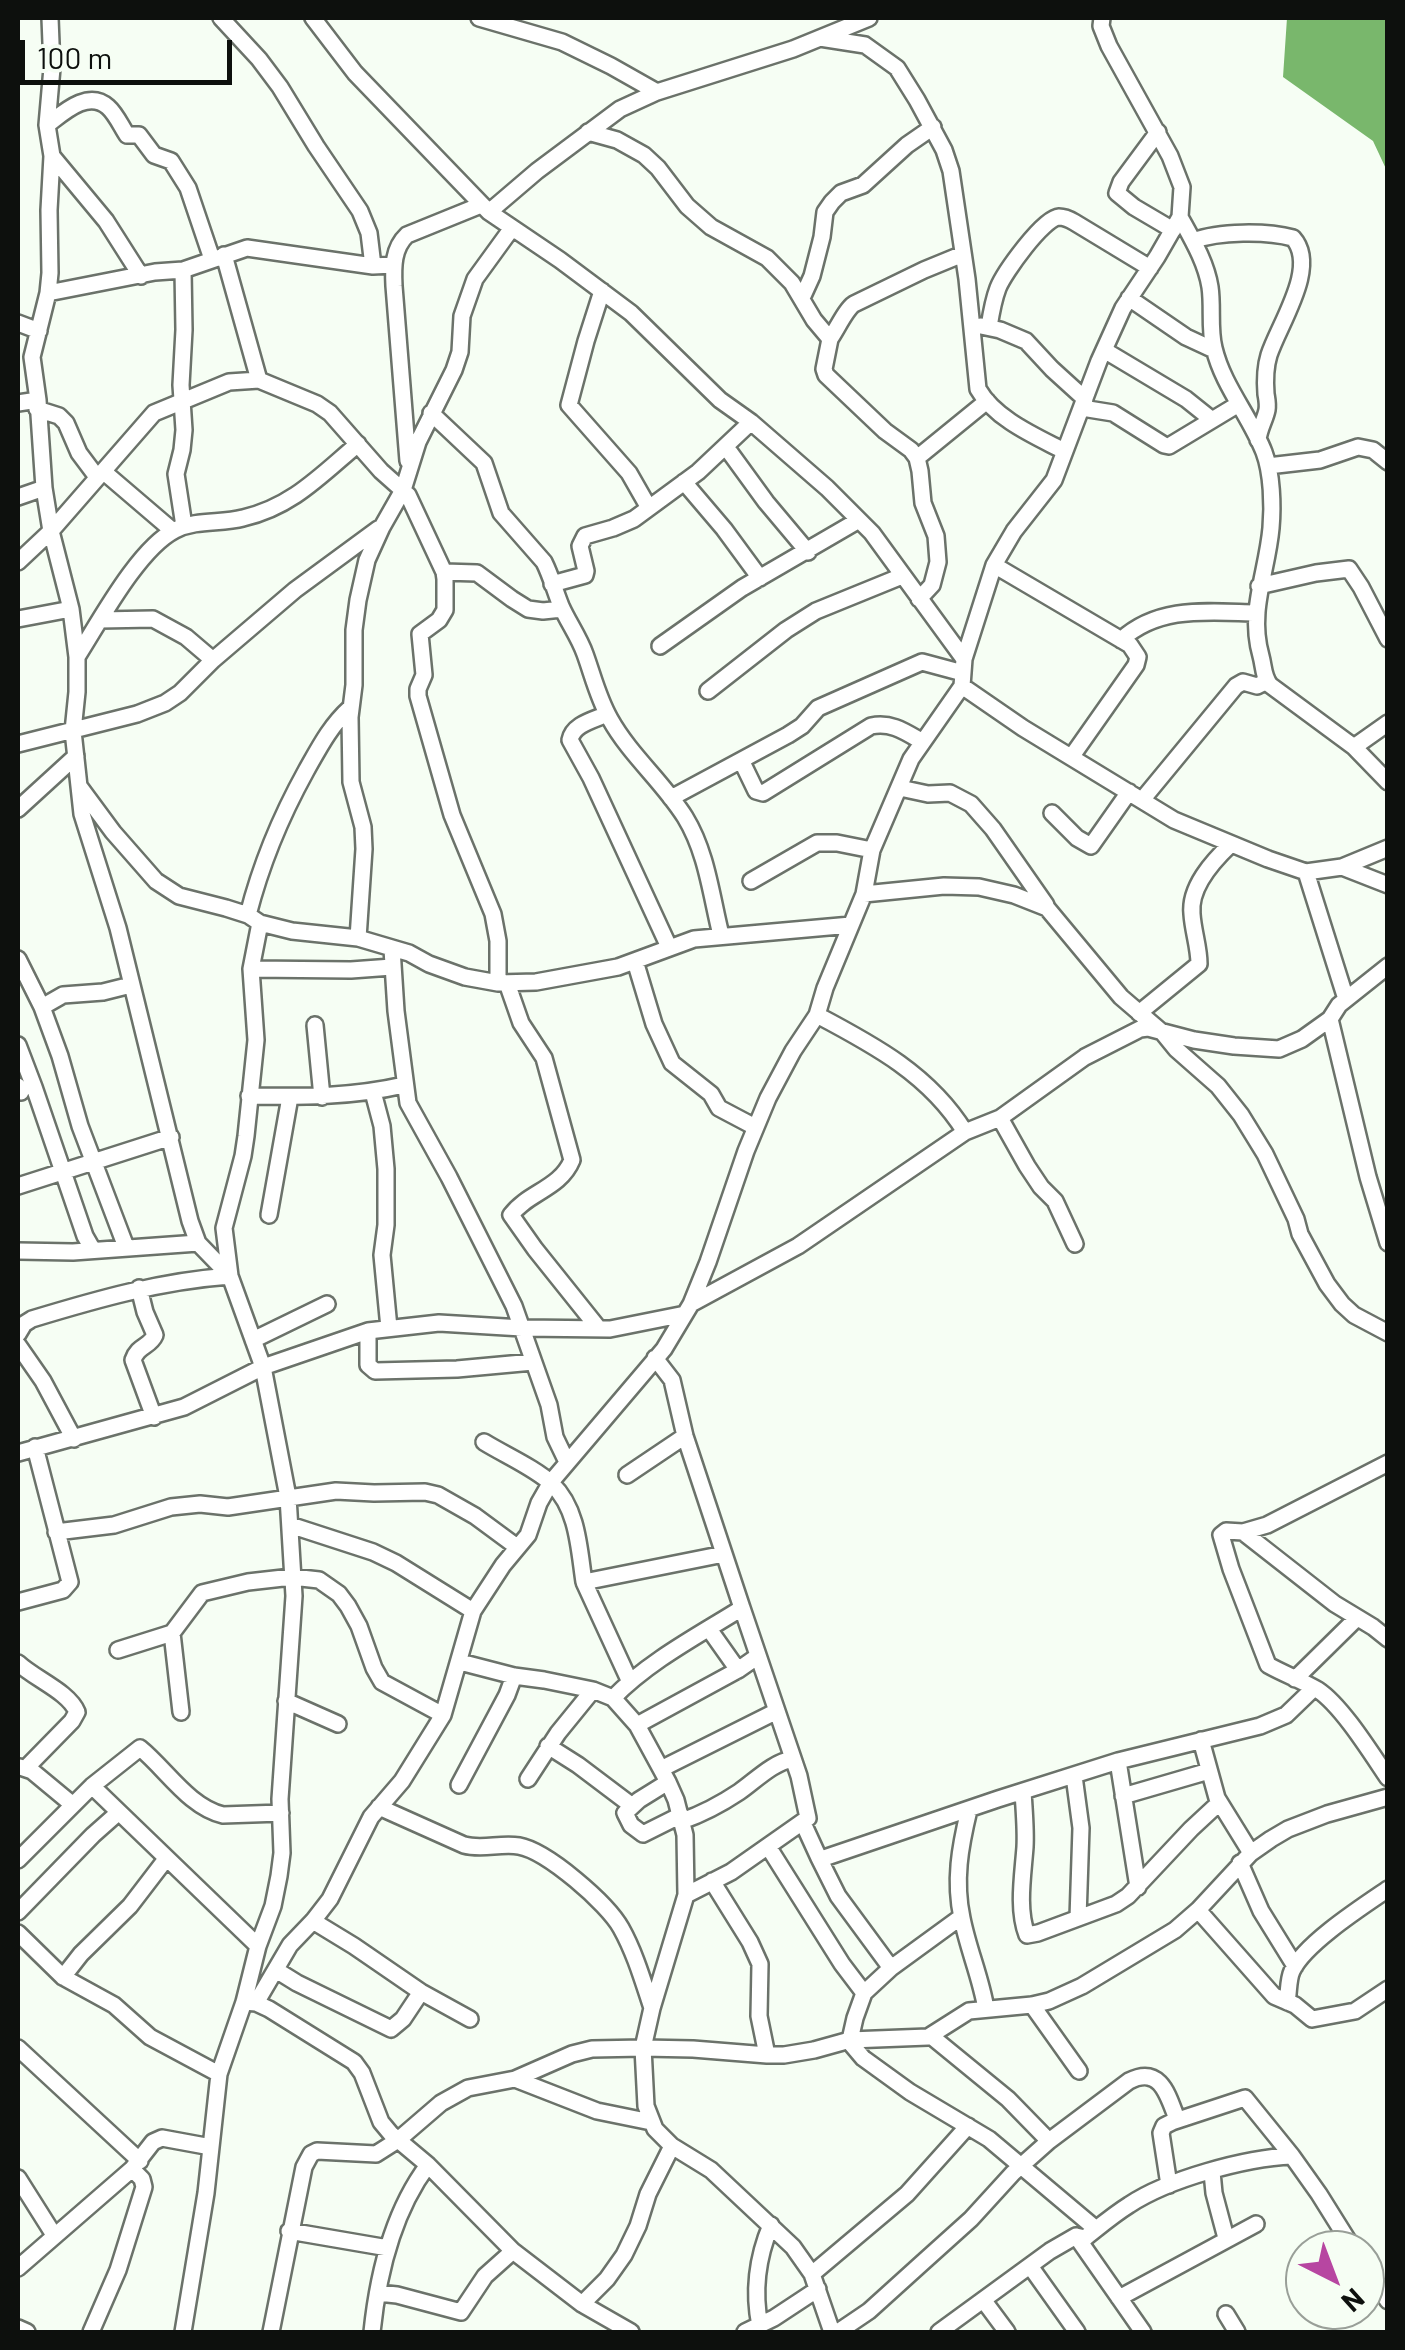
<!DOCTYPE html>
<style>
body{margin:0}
#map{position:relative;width:1405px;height:2350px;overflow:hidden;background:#f6fef4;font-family:Barlow,sans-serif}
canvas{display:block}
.frame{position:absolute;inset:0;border:20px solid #0d100d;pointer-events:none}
.north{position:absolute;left:1285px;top:2230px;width:100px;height:100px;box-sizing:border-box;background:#f6fef4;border:2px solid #999f98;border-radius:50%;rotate:138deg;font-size:28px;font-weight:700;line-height:40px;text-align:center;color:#0d100d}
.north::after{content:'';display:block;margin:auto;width:35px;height:45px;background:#b746a1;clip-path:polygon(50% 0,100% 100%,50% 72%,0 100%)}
.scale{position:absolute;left:20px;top:40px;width:212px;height:45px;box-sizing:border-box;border:5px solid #0d100d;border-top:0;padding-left:12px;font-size:30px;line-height:35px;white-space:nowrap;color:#0d100d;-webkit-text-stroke:8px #f6fef4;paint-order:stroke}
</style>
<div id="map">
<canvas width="1405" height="2350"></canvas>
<div class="frame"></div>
<div class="north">N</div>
<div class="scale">100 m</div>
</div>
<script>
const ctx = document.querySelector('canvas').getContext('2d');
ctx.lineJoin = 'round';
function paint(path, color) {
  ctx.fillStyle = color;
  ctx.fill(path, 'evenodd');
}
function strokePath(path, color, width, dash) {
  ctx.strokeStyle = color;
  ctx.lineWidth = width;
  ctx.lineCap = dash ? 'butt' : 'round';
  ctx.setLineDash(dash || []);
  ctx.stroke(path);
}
paint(new Path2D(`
 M1287 18H1387V171L1373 141 1283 77Z`), '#79b76c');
const minor = new Path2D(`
 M50 18 52 68 47 125 52 156 49 210 50 273 48 293 32 357 38 400 44 488 51 531 71 609 77 657V692L73 731 82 814 118 928 190 1221 198 1243 230 1276 263 1367 288 1497 294 1596 280 1799 282 1853 279 1876 273 1906 258 1946 244 2002 219 2074 206 2193 183 2332
 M221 18 259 59 280 87 316 146 360 211 369 233 373 266
 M313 18 355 73 489 212 560 260 631 313 720 400 751 422 827 488 872 533 964 659
 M479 18 562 42 611 66 657 92
 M820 38 865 45 897 68 917 100 944 150 951 171 967 279 978 389C995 419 1035 436 1064 451
 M47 125C63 113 88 89 108 107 116 114 121 126 127 135H139L154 155 171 161 188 188 212 259
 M588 132 617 140 644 155 658 168 687 206 711 227 767 258 792 283 814 320 830 339 824 369 826 375 885 431 911 450 917 458 920 471 923 503 936 536 938 562 932 585 919 599
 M1158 132 1121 182 1117 193 1134 207 1173 230
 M52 156 106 221 141 276
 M489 212 537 171 620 109 657 92 793 49 869 18
 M1180 217C1192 239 1206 262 1210 287 1213 307 1209 328 1214 348 1223 386 1250 416 1264 452 1272 473 1273 506 1271 528 1267 573 1248 611 1261 656 1264 667 1263 676 1270 685L1354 747 1388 782
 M1193 241C1219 231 1267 231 1293 238 1319 267 1279 324 1269 355 1265 368 1265 381 1266 394 1267 400 1268 404 1267 410 1265 420 1259 429 1258 440
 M224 255 259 380 317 404 330 413 381 471 408 495 444 572 445 579V610L439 620 420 634 424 675 418 689V696L452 815 493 914 498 941V983
 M183 270 184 330 181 385 184 430 182 450 176 474 184 526
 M602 291 586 341 569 405 629 473 649 508
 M48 293 155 272 183 270 247 248 373 266 393 265
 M802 298 812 276 822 237 825 212 832 202 841 193 863 185 907 145 933 127
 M1129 298 1186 337 1214 350
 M18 323 39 331
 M981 326 1000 330 1026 341 1052 369 1085 399
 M989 327C991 314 993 301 998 288 1004 273 1043 218 1059 217 1065 217 1069 219 1074 222L1150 268
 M830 339C837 329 846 309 854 304L924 270 963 254
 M1104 350 1186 399 1211 419
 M18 403 38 400
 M1082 408 1113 413 1164 445 1169 446 1237 405
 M37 409 59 416 66 423 79 453 97 477
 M431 413 484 463 501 513 544 562C551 576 555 591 561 606 568 622 579 637 585 654 593 676 598 698 610 719 630 755 663 782 685 817 707 853 711 895 721 935
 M726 447 766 502 808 552
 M917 458 987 401
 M408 461 394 286C393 267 393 248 407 235L481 205
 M1268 466 1320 460 1358 447 1373 450 1388 462
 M104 472 173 531
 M684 482 724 529 760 578
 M18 497 44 488
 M18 562 51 531 154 413 229 382 259 380
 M994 565 1130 645 1138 657 1136 665 1072 756
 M444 572 477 573 512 599 528 609 543 611 562 609
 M552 584 585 575 586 571 580 546 585 536 613 528 634 519 698 472 751 422
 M1259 586 1316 573 1349 569 1361 587 1388 639
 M18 619 71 609
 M100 620 153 619 186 637 213 660
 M1121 640C1159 605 1209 612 1257 613
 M660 646 742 588 859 520
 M77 657C100 621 138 549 175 530 197 519 221 524 243 518 292 507 321 475 358 444
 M962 686 1023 728 1174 820 1268 859 1306 872 1342 867 1388 848
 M708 691 786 630 816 611 902 576
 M607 714C594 720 573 724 570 740L591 778 669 947
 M18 744 137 714 165 703 180 693 213 660 295 590 378 529
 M1354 747 1388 723
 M742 762 756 791 763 793 871 726C891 722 904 731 921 741
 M79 786 113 832 156 881 179 896 226 908 248 915 260 923 292 931 358 938 409 953 429 964 465 977 498 983 536 982 618 967 694 939 851 925
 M900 788 928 794 950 793 971 804 993 829 1046 905
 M671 798 788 735 802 726 818 708 922 662 963 673
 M1142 800 1236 686 1243 682 1257 686 1267 681
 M18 809 76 756
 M1052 813 1077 838 1091 846 1129 792
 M1342 867 1388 885
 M1306 872 1346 999
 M751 881 817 843H837L872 850
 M864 894 944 886 979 887 1014 895 1047 908 1121 997 1163 1033 1176 1049 1218 1086 1241 1115 1265 1154 1296 1219 1300 1234 1327 1284 1342 1304 1354 1315 1388 1333
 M248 915C261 864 280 818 306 771 319 748 330 726 350 708
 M358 938 364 849 363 827 351 782 350 717 354 685V630L358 600 367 560 382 527 403 490 418 442 454 370 460 352 462 316 475 279 512 228
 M392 949 396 1011 408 1103 449 1177 514 1306 549 1405 555 1437 567 1462
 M18 959 42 1007 60 1056 80 1126 126 1247
 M635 961 654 1024 672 1063 711 1094 719 1108 755 1127
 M251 969 351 970 392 967
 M507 983 521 1023 544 1058 572 1160C560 1189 528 1192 511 1215L535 1249 599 1329
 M42 1007 63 995 103 992 131 985
 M1139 1013 1199 964C1199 947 1193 931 1192 914 1189 887 1213 861 1231 844
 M817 1015C874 1045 930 1075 965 1132
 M1330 1019 1368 1177 1388 1243
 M315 1025 322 1097
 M18 1045 34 1087 85 1236 93 1250
 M18 1086 21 1092
 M373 1092 382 1126 386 1169V1225L382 1255 389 1328
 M249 1096C302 1097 352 1097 404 1085
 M1000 1118 1027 1166 1041 1187 1055 1201 1075 1244
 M18 1186 171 1137
 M269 1215 290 1097
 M18 1251 73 1252 198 1243
 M139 1288 145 1312 155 1335C150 1347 138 1345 133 1360L154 1417
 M691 1304 798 1246 965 1132 1000 1118 1085 1057 1140 1029 1148 1028 1194 1040 1234 1046 1279 1049 1302 1039 1330 1019 1339 1005 1388 966
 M368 1331V1365L375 1371 457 1369 533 1362
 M18 1334 24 1324 32 1319C98 1299 161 1281 230 1276L224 1228 243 1156 246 1136 256 1040 251 969 260 923
 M253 1340 327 1304
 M18 1345 43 1381 74 1439
 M655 1358 672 1380 685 1436 742 1608
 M484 1442C505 1455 535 1468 552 1484 578 1509 579 1549 584 1582
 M18 1453 184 1407 263 1367 368 1331 439 1323 522 1328 610 1329 685 1314
 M1388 1463 1267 1525 1243 1532 1226 1531 1221 1535 1231 1569 1268 1665C1284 1674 1303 1681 1318 1690 1342 1706 1371 1753 1388 1778
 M627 1475 685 1436
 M290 1525 373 1552 396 1563 473 1611
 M56 1532 114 1525 171 1507 200 1504 228 1507 336 1491 374 1493 425 1492 438 1495 475 1516 517 1547
 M1243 1532 1335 1604 1373 1627 1388 1639
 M18 1602 63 1590 70 1582 35 1447
 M709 1629 738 1670
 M172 1633 181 1712
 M118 1650 172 1633 202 1593 248 1582 292 1577 319 1580 339 1594 348 1606 359 1626 374 1668 382 1682 443 1715
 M460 1662 514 1676 544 1680 593 1690 613 1698 637 1725 668 1782 676 1800 685 1835 686 1895 652 2008 643 2048 693 2049 767 2055H784L814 2050 850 2040 928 2037 969 2011 1032 2005 1049 2001 1082 1986 1175 1930 1198 1910 1251 1853 1271 1839 1288 1829 1327 1814 1388 1797
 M18 1663C35 1679 69 1692 77 1712L72 1721 26 1768
 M1295 1679 1357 1618
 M630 1682 584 1582 724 1554
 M613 1698C649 1661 699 1635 742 1608L799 1776 808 1818 731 1872 686 1895
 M286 1701 338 1724
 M637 1725 738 1670 758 1656
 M1201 1740 1217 1798 1251 1853
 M548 1746 578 1765 631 1805
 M1118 1761 1138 1887
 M20 1767 32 1771 73 1805
 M661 1769 777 1711
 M1074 1776 1081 1828 1078 1918
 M528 1779 558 1733 593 1690
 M668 1782 639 1800 625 1813 631 1825 643 1834 681 1815
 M459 1785 507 1695 514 1676
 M92 1786 258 1946
 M1023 1791C1024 1810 1026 1829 1025 1847 1023 1875 1017 1909 1027 1935L1038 1933 1116 1904 1128 1896 1191 1829 1219 1803
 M1123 1796 1209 1771
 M379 1807 464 1845C482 1850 500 1843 519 1846 547 1851 607 1903 621 1928 635 1953 643 1981 652 2008
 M969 1810C960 1847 954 1881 962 1918 968 1949 981 1978 986 2009
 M682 1821C702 1814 721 1804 739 1792 755 1781 773 1762 793 1759
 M803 1823 819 1858H824L998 1799 1118 1761 1260 1726 1286 1715 1314 1688
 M769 1848 842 1964 864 1993
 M819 1858 838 1896 891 1968
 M18 1860 92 1786 140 1748C166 1769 189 1807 223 1815L281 1813
 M1240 1863 1261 1911 1295 1966
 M712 1881 750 1942 760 1964 759 2016 767 2055
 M1198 1910 1274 1996 1295 2005 1312 2019 1355 2011 1388 1989
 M18 1912 93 1835 119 1812
 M961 1917 891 1968 864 1993 855 2018 850 2040 852 2045 863 2058 910 2092 989 2139 1096 2229
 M313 1921 354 1946 421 1992 470 2019
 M18 1933 63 1977 114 2005 150 2037 219 2074
 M276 1970 297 1983 391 2029 403 2019 421 1992
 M63 1977 81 1954 130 1906 166 1859
 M244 2002 256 2003 290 1945 313 1921 330 1899 371 1817 402 1781 443 1715 473 1611 503 1565 528 1535 539 1503 551 1482 664 1349 691 1304 708 1262 746 1151 768 1098 793 1051 817 1015 825 988 864 894 872 850 911 759 962 686 964 659 994 565 1014 531 1054 480 1099 361 1123 308 1157 257 1180 217 1182 187 1170 156 1109 46 1101 26 1102 18
 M1287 2002C1289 1991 1288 1980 1292 1971 1304 1944 1363 1906 1388 1889
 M256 2003 269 2009 354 2062 362 2073 381 2122 391 2134 428 2165 513 2251 582 2304 631 2332
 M1032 2005 1079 2071
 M931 2036 1008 2099 1049 2141
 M18 2048 140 2161
 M515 2079 597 2111 651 2122
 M1292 2156 1319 2194 1354 2250
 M1212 2172 1214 2193 1226 2238
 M18 2178 54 2235
 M289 2231 388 2248
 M1076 2236 1143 2332
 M1030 2266 1077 2332
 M1365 2267 1388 2301
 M18 2268 132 2169 153 2142 162 2138 211 2147
 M812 2274 907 2194 968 2126
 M378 2293 397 2295 461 2312 485 2276 513 2251
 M1119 2298 1256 2224
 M984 2301 1007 2332
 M582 2304 607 2279 624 2255 638 2226 648 2194 672 2146
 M1226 2314 1237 2332
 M760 2326C753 2291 757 2258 771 2225
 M18 2328 27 2332
 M91 2332 118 2270 144 2187 142 2179 132 2169
 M271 2332 304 2167 311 2154 317 2151 376 2154 398 2140 441 2103 468 2088 515 2079 572 2054 592 2049 643 2048 646 2106 655 2129 672 2146 711 2170 793 2247 812 2274 832 2332
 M372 2332C378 2274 392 2213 428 2165
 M745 2332 774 2318 818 2289
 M838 2332 869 2311 921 2264 971 2219 1013 2173 1049 2141 1129 2081C1161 2065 1168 2096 1177 2119
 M939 2332 1050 2251 1076 2236 1085 2238C1099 2227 1113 2215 1129 2205 1168 2179 1245 2158 1292 2156L1245 2098 1172 2122 1164 2126 1161 2133 1169 2185`);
strokePath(minor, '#6b726a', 20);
strokePath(minor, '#fff', 15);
</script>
